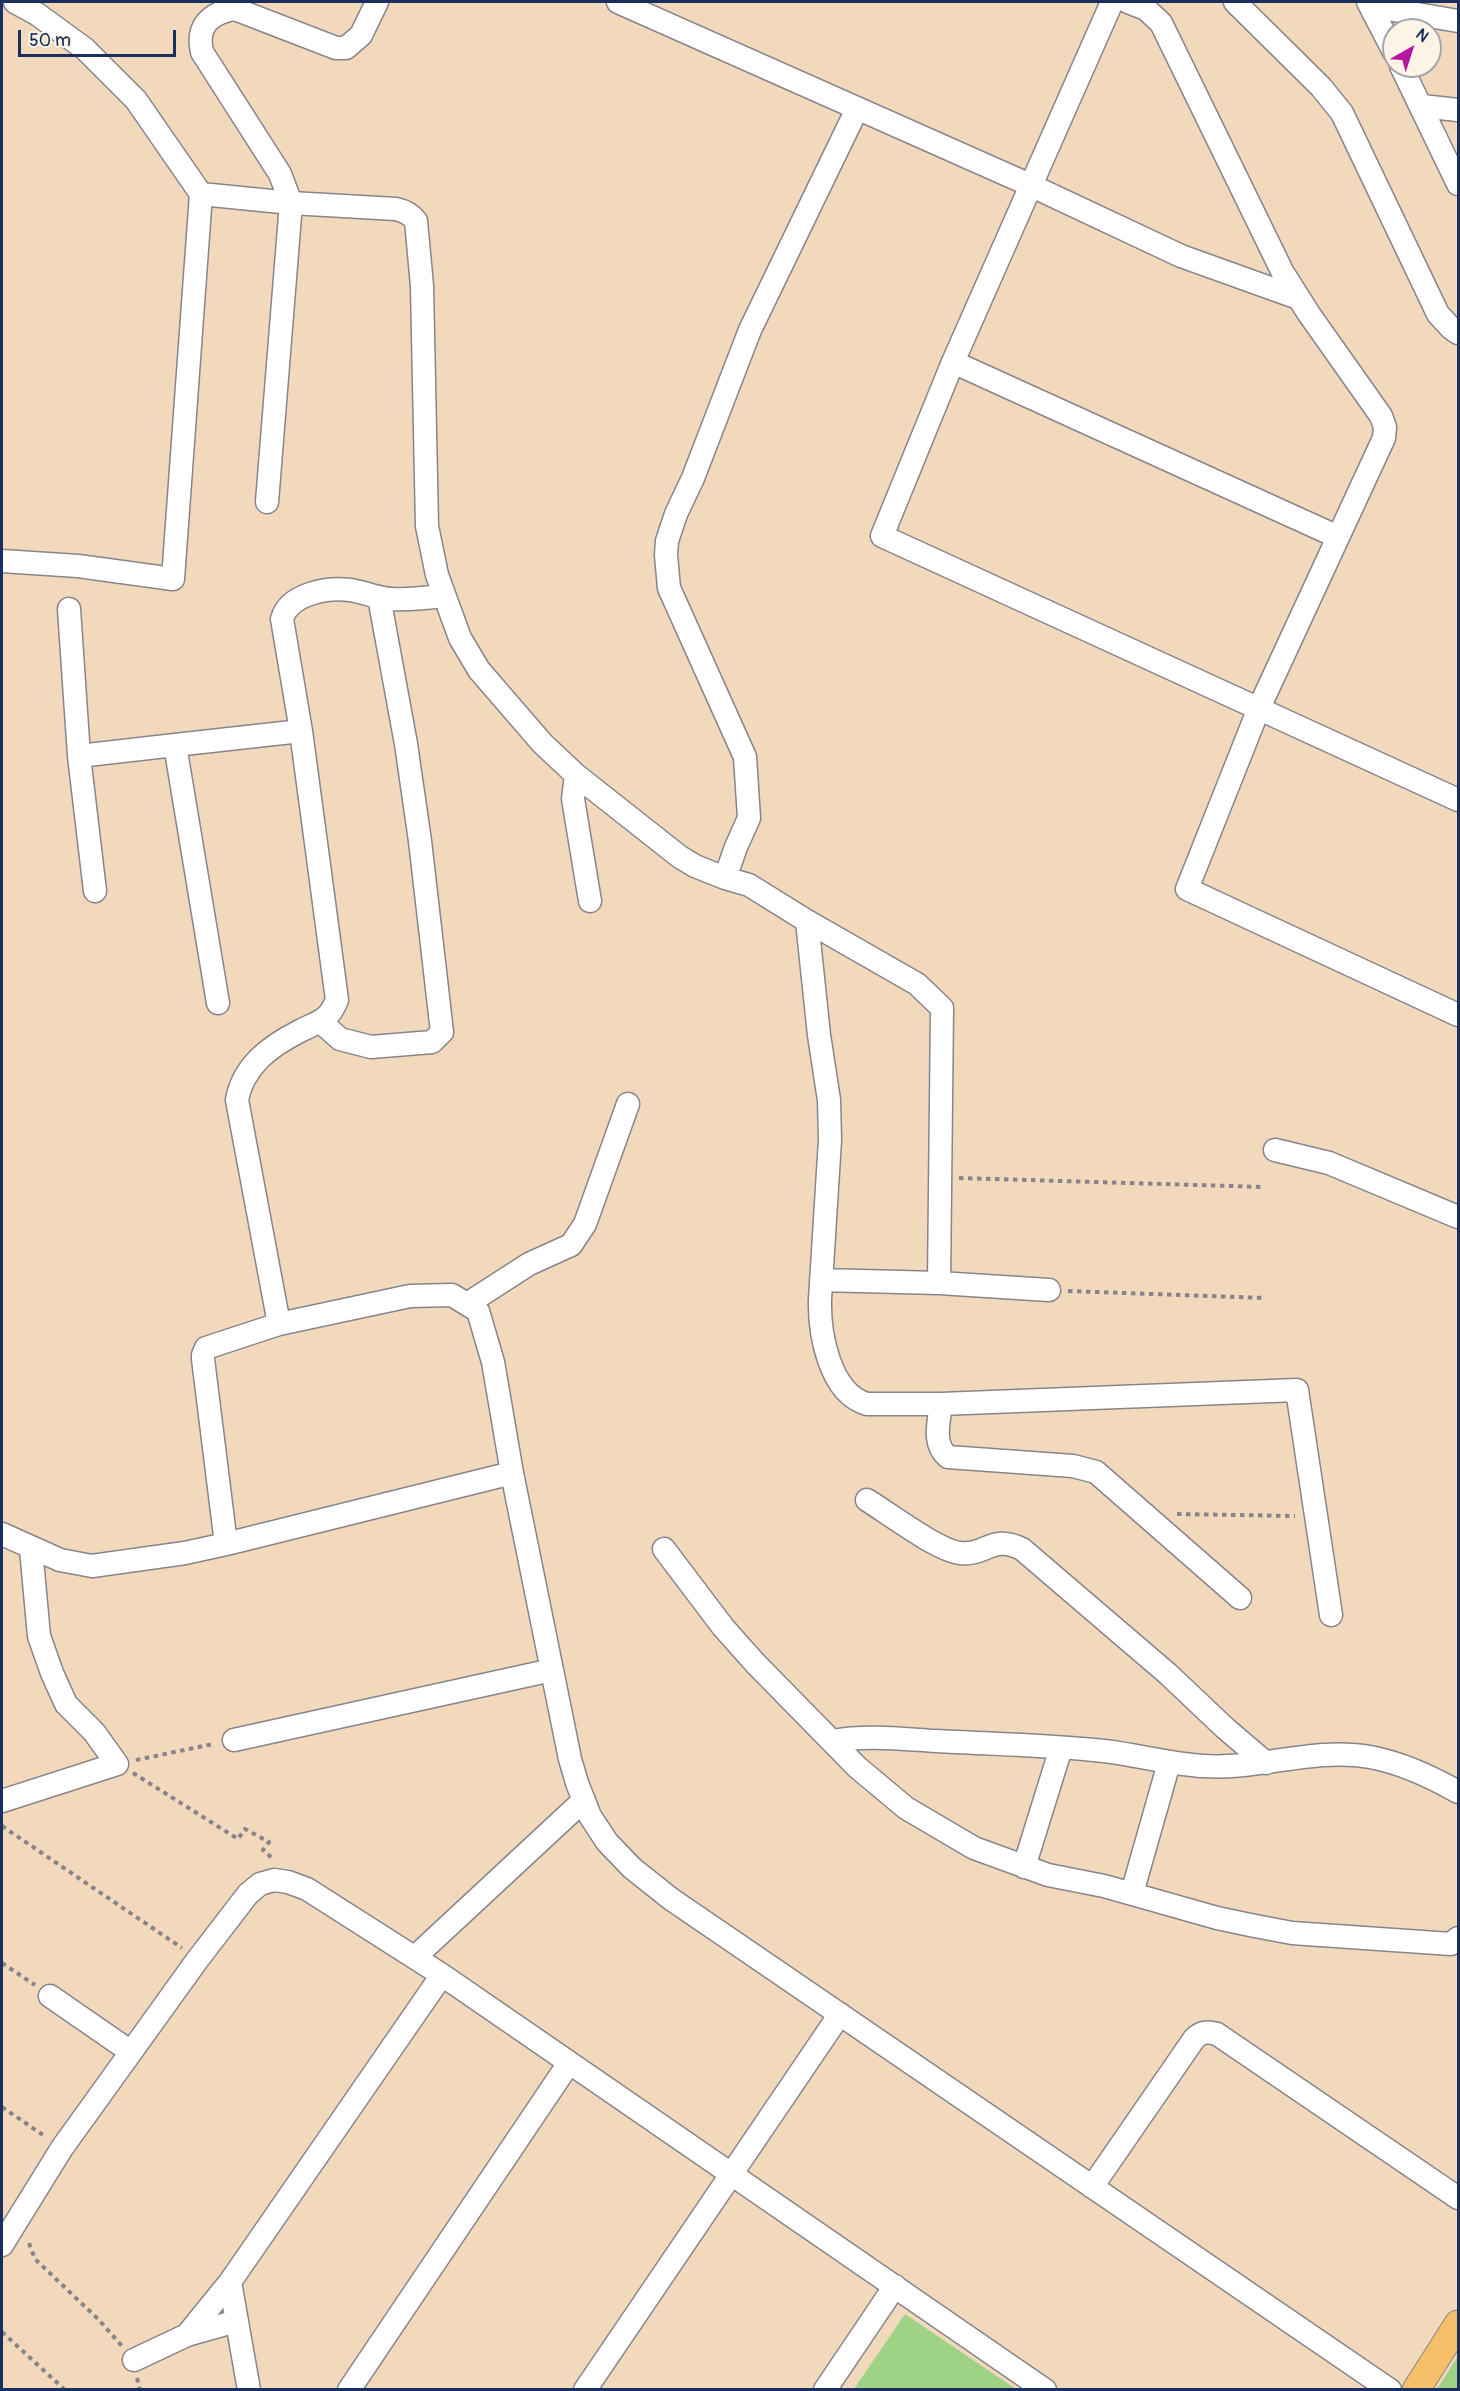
<!DOCTYPE html>
<style>
body{margin:0}
#map{position:relative;width:1460px;height:2391px;overflow:hidden;background:#f3d9bb;font-family:Pangolin,sans-serif}
canvas{display:block}
.frame{position:absolute;inset:0;border:3px solid #1b2f5e;pointer-events:none}
.north{position:absolute;left:1382px;top:18px;width:60px;height:60px;box-sizing:border-box;background:#fcf5e5;border:2px solid #a2a6af;border-radius:50%;rotate:39deg;font-size:16px;font-weight:700;line-height:24px;text-align:center;color:#1b2f5e}
.north::after{content:'';display:block;margin:auto;width:21px;height:27px;background:#b5179e;clip-path:polygon(50% 0,100% 100%,50% 72%,0 100%)}
.scale{position:absolute;left:18px;top:30px;width:158px;height:27px;box-sizing:border-box;border:3px solid #1b2f5e;border-top:0;padding-left:8px;font-size:18px;line-height:21px;white-space:nowrap;color:#1b2f5e;-webkit-text-stroke:4px #fcf5e5;paint-order:stroke}
</style>
<div id="map">
<canvas width="1460" height="2391"></canvas>
<div class="frame"></div>
<div class="north">N</div>
<div class="scale">50 m</div>
</div>
<script>
const ctx = document.querySelector('canvas').getContext('2d');
ctx.lineJoin = 'round';
function paint(path, color) {
  ctx.fillStyle = color;
  ctx.fill(path, 'evenodd');
}
function strokePath(path, color, width, dash) {
  ctx.strokeStyle = color;
  ctx.lineWidth = width;
  ctx.lineCap = dash ? 'butt' : 'round';
  ctx.setLineDash(dash || []);
  ctx.stroke(path);
}
paint(new Path2D(`
 M905 2314 1016 2389H854Z
 M1458 2355V2389H1437L1458 2356Z`), '#9ed385');
const minor = new Path2D(`
 M618 2 1030 185 1181 256 1298 298
 M1112 2 953 362 882 536 1458 800
 M1128 2 1146 9 1161 23 1283 273 1309 314 1381 416 1385 427 1384 438 1259 708 1187 889 1458 1015
 M1235 2 1321 87 1342 113 1438 314 1451 328 1458 333
 M1368 2 1394 52
 M1370 6 1458 21
 M1401 66 1458 184
 M1422 106 1458 110
 M201 194 291 203 396 209C405 211 411 214 416 221L422 286 427 526 437 575 460 638 479 670 542 743 576 775 680 857 695 866 725 878 736 847 749 818 745 757 669 588 666 555 667 541 676 514 693 478 750 330 857 109
 M953 362 1338 537
 M267 502 291 203 280 174 202 52C196 26 210 13 235 9L336 48H346L361 35 377 2
 M2 561 78 566 173 579 201 194 136 100 85 49 37 14 15 2
 M69 609 79 756
 M576 775 573 799 590 901
 M725 878 749 885 807 921 917 984 942 1008 939 1283
 M95 891 79 756 175 745
 M807 921 819 1035 829 1100 830 1140 820 1299C819 1332 829 1393 867 1404H941L1297 1390 1331 1615
 M218 1003 175 745 301 731
 M321 1022 340 1039 371 1047 432 1042 442 1032 420 841 406 744 379 597
 M1275 1150 1329 1163 1458 1217
 M821 1280 939 1283 1049 1290
 M467 1304 529 1264 571 1245 585 1224 628 1104
 M279 1324 237 1100C243 1066 270 1046 300 1031 319 1021 328 1022 337 1000L301 731 282 619C289 594 327 587 350 590 364 592 377 598 391 599 409 600 426 598 443 596
 M941 1404C939 1422 932 1444 948 1457L1073 1466 1096 1472 1240 1598
 M867 1500C888 1513 937 1550 960 1553 986 1556 992 1534 1022 1549L1168 1674 1225 1728 1266 1763
 M2 1534 60 1560 92 1566 185 1553 226 1544 512 1473
 M226 1544 203 1359V1355L206 1348 279 1324 410 1296 452 1295 478 1311 493 1362 512 1473 570 1759 577 1783 590 1816 607 1842 632 1868 671 1899 1390 2390
 M664 1549 723 1627 755 1663 857 1767 906 1808 974 1848 1048 1875 1104 1886 1217 1918 1255 1926 1292 1933 1451 1944 1458 1938
 M234 1740 552 1670
 M832 1741C866 1735 901 1739 936 1741 992 1744 1049 1745 1104 1751 1138 1755 1169 1764 1203 1766 1260 1770 1313 1747 1370 1757 1402 1763 1430 1776 1458 1792
 M2 1801 117 1764 94 1732 66 1704 52 1673 39 1636 31 1549
 M1024 1867 1061 1748
 M1132 1893 1169 1763
 M415 1957 584 1800
 M50 1996 131 2052
 M1092 2187 1194 2039C1201 2032 1207 2031 1217 2034L1458 2198
 M2 2245 62 2148 198 1959 248 1894 260 1884 274 1880 288 1882 307 1889 442 1975 1045 2390
 M187 2335 237 2321
 M134 2360 187 2335 230 2282
 M249 2390 230 2282 442 1975
 M349 2390 569 2063
 M585 2390 840 2014
 M825 2390 895 2286`);
const major = new Path2D(`
 M1416 2390 1458 2324`);
strokePath(minor, '#87848c', 25);
strokePath(major, '#87848c', 29);
strokePath(new Path2D(`
 M959 1178 1264 1187
 M1068 1291 1265 1298
 M1177 1514 1295 1516
 M136 1760 213 1744
 M133 1773 238 1839 245 1829 269 1842 263 1850 272 1858V1861
 M2 1826 182 1948
 M2 1963 35 1985
 M2 2107 46 2137
 M29 2243 35 2259 98 2319 122 2346
 M2 2332 65 2390
 M137 2378 140 2390`), '#87848c', 4, [4.5, 4.5]);
strokePath(minor, '#fff', 22);
strokePath(major, '#f6c06b', 27);
</script>
